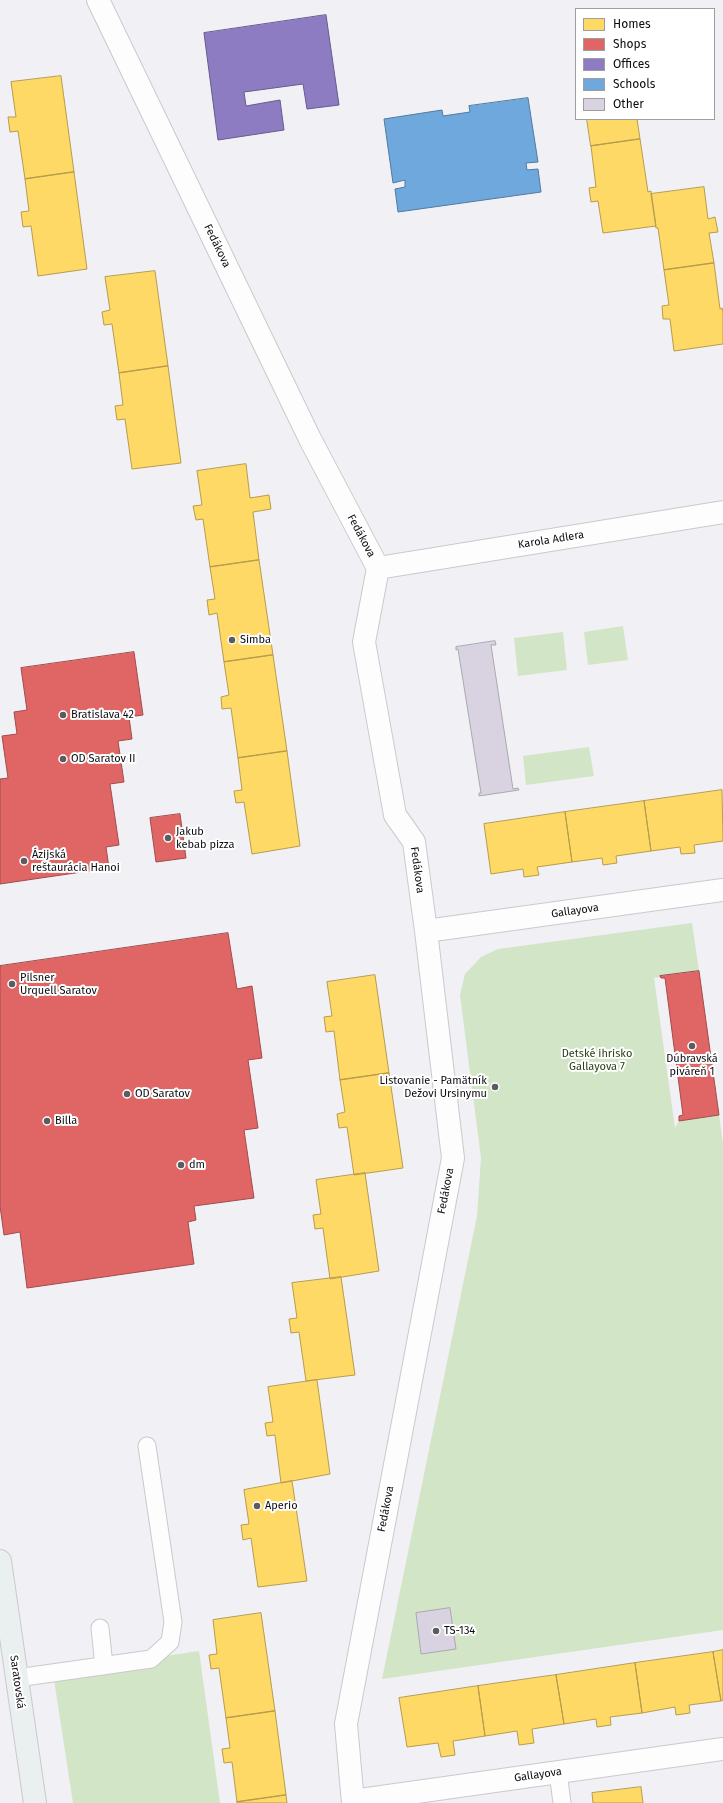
<!DOCTYPE html>
<meta charset="utf-8">
<style>
body{margin:0}
#map{position:relative;width:723px;height:1803px;overflow:hidden;background:#f0f0f5;font-family:"Fira Sans",sans-serif}
canvas{display:block}
.legend{position:absolute;left:575px;top:8px;width:140px;height:112px;box-sizing:border-box;background:#fff;border:1px solid #9e9e9f;margin:0;padding:5px 7px;list-style:none;font-size:12px;color:#0d0c10}
.legend li{display:flex;align-items:center;gap:8px;height:20px}
.legend b{width:20px;border:1px solid #9e9e9f}
</style>
<div id="map">
<canvas width="723" height="1803"></canvas>
<ul class="legend">
<li><b style="height:11px;background:#ffd966"></b>Homes</li>
<li><b style="height:11px;background:#e06666"></b>Shops</li>
<li><b style="height:11px;background:#8e7cc3"></b>Offices</li>
<li><b style="height:11px;background:#6fa8dc"></b>Schools</li>
<li><b style="height:11px;background:#d9d2e1"></b>Other</li>
</ul>
</div>
<script>
const ctx = document.querySelector('canvas').getContext('2d');
ctx.lineJoin = 'round';
function paint(path, color) {
  ctx.fillStyle = color;
  ctx.fill(path, 'evenodd');
}
function strokePath(path, color, width, dash) {
  ctx.strokeStyle = color;
  ctx.lineWidth = width;
  ctx.lineCap = dash ? 'butt' : 'round';
  ctx.setLineDash(dash || []);
  ctx.stroke(path);
}
function drawText(font, color, halo, rows, align = 'center') {
  ctx.font = font + ' "Fira Sans",sans-serif';
  ctx.lineWidth = 4;
  ctx.setLineDash([]);
  ctx.textBaseline = 'middle';
  ctx.strokeStyle = halo;
  ctx.fillStyle = color;
  for (const [text, x, y, turn = 0] of rows) {
    ctx.save();
    ctx.translate(x, y);
    ctx.rotate((+turn || 0) * Math.PI / 180);
    ctx.textAlign = isNaN(turn) ? turn : align;
    if (halo) ctx.strokeText(text, 0, 0);
    ctx.fillText(text, 0, 0);
    ctx.restore();
  }
}
paint(new Path2D(`
 M623 626 628 660 588 665 584 632Z
 M563 632 567 670 518 676 514 638Z
 M589 747 594 776 526 785 523 756Z
 M692 923 699 971 654 978 675 1128 679 1121 719 1115 723 1144V1630L382 1679 477 1216 481 1158 460 995 465 974 481 957 498 949Z
 M199 1651 220 1803H73L53 1673Z`), '#d2e5c7');
const homes = new Path2D(`
 M61 76 74 172 25 179 18 131 10 132 8 117H16L11 82Z
 M587 119H637L640 139 591 146Z
 M640 139 648 192 651 191 656 226 603 233 598 201 591 202 589 188 596 187 591 146Z
 M74 172 87 269 38 276 31 226 23 227 21 212 29 211 25 179Z
 M704 187 708 219 715 217 718 232 709 233 714 263 664 270 658 228H656L651 194Z
 M714 263 720 309 722 308 723 312V344L674 351 670 319H663L662 306 669 305 664 270Z
 M155 271 168 366 119 373 112 324 104 325 102 312 110 310 105 277Z
 M168 366 181 463 132 469 125 419 117 420 115 406 123 405 119 373Z
 M246 464 250 498 269 495 271 509 253 512 259 560 210 567 203 519 196 520 193 506 202 505 197 471Z
 M259 560 273 655 224 662 217 613 209 615 207 600 215 599 210 567Z
 M273 655 287 751 238 758 231 708 222 709 221 697 229 695 224 662Z
 M287 751 300 846 252 854 244 802 236 803 234 791 242 790 238 758Z
 M722 790 723 841 694 845 695 853 681 854 680 847 651 851 644 801Z
 M644 801 651 851 616 856 617 863 603 865 602 858 572 862 565 812Z
 M565 812 572 862 537 867 539 875 524 877 523 869 491 874 484 824Z
 M375 975 389 1073 340 1080 334 1031 326 1032 324 1017 332 1016 327 982Z
 M389 1073 403 1168 354 1175 347 1127 339 1128 337 1114 345 1112 340 1080Z
 M365 1173 379 1271 330 1279 323 1228 315 1229 313 1215 321 1214 316 1180Z
 M341 1277 355 1375 306 1381 299 1332 291 1333 289 1319 297 1318 292 1283Z
 M317 1380 330 1474 281 1483 275 1435 267 1436 265 1423 273 1422 268 1387Z
 M292 1481 307 1581 258 1587 251 1538 243 1540 241 1525 249 1524 244 1490Z
 M261 1613 275 1711 226 1718 219 1668 211 1669 209 1655 217 1654 213 1620Z
 M723 1650V1700L721 1701 713 1652Z
 M713 1652 721 1701 689 1705 690 1713 676 1715 675 1707 642 1713 635 1663Z
 M635 1663 642 1713 610 1717 611 1725 597 1727 596 1719 564 1724 556 1675Z
 M556 1675 564 1724 532 1729 534 1743 519 1745 517 1731 485 1736 478 1686Z
 M478 1686 485 1736 453 1741 455 1755 441 1757 438 1743 407 1747 399 1698Z
 M275 1711 286 1795 237 1802 232 1762 224 1763 222 1749 230 1748 226 1718Z
 M641 1787 643 1803H593L592 1793Z
 M286 1795 287 1803H237V1802Z`);
paint(homes, '#ffd966');
strokePath(homes, '#b69c4c', 1);
const shops = new Path2D(`
 M134 652 143 715 129 717 132 739 118 741 124 782 110 784 119 845 106 847 109 868 0 884V779L8 778 2 736 17 734 14 712 27 710 21 668Z
 M180 814 186 858 156 862 150 818Z
 M228 933 237 989 252 986 262 1058 248 1060 258 1128 244 1130 254 1198 194 1206 196 1220 188 1222 194 1264 27 1288 20 1232 4 1235 0 1206V966Z
 M699 971 719 1115 679 1121V1116L683 1115 665 978H661L660 976Z`);
paint(shops, '#e06666');
strokePath(shops, '#a14b4c', 1);
const offices = new Path2D(`
 M326 15 339 105 307 109 303 84 244 92 246 106 280 100 284 130 218 140 204 33Z`);
paint(offices, '#8e7cc3');
strokePath(offices, '#675a8d', 1);
const schools = new Path2D(`
 M528 98 538 162 526 163 527 170 538 169 541 192 398 212 395 189 405 187V180L393 183 384 119 442 110 443 116 470 112 469 106Z`);
paint(schools, '#6fa8dc');
strokePath(schools, '#52799f', 1);
const building = new Path2D(`
 M495 641 496 645H491L513 789 518 788 519 790 479 796V793H481L458 649 456 650V647Z
 M450 1608 456 1649 421 1654 416 1613Z`);
paint(building, '#d9d2e1');
strokePath(building, '#aaa9ad', 1);
const lane = new Path2D(`
 M100 1628 104 1666
 M17 1678 151 1659 170 1642 173 1622 147 1446
 M558 1772 562 1803`);
const street = new Path2D(`
 M98 0 310 439 378 568 364 642 395 815 414 842 426 931 453 1158 346 1724 353 1803
 M378 568 723 512
 M426 931 723 890
 M353 1801 723 1749`);
const secondary = new Path2D(`
 M0 1561 35 1803`);
strokePath(lane, '#cacacd', 19);
strokePath(street, '#cacacd', 24);
strokePath(secondary, '#cacacd', 24);
strokePath(lane, '#fdfdfe', 17);
strokePath(street, '#fdfdfe', 22);
strokePath(secondary, '#eaefef', 22);
for (const [x, y, r, color] of [
 [232,640,4,"#5c5c60"],
 [63,715,4,"#5c5c60"],
 [63,759,4,"#5c5c60"],
 [168,838,4,"#5c5c60"],
 [24,861,4,"#5c5c60"],
 [12,984,4,"#5c5c60"],
 [692,1046,4,"#5c5c60"],
 [495,1087,4,"#5c5c60"],
 [127,1094,4,"#5c5c60"],
 [47,1121,4,"#5c5c60"],
 [181,1165,4,"#5c5c60"],
 [257,1506,4,"#5c5c60"],
 [436,1631,4,"#5c5c60"]
]) {
  const dot = new Path2D();
  dot.arc(x, y, r, 0, 2 * Math.PI);
  ctx.fillStyle = color;
  ctx.fill(dot);
  strokePath(dot, '#fff', 1.5);
}
drawText('11px', '#0d0c10', '#fff', [
 ["Fedákova",217,246,64],
 ["Fedákova",361,536,62],
 ["Karola Adlera",551,540,-9],
 ["Fedákova",417,870,82],
 ["Gallayova",575,911,-8],
 ["Fedákova",446,1191,-79],
 ["Fedákova",386,1509,-79],
 ["Saratovská",17,1682,82],
 ["Gallayova",538,1775,-8]
]);
drawText('11px', '#0d0c10', '#fff', [
 ["Simba",240,640],
 ["Bratislava 42",71,715],
 ["OD Saratov II",71,759],
 ["Jakub",176,832],
 ["kebab pizza",176,845],
 ["Ázijská",32,855],
 ["reštaurácia Hanoi",32,868],
 ["Pilsner",20,978],
 ["Urquell Saratov",20,991],
 ["Dúbravská",692,1059,"center"],
 ["piváreň 1",692,1072,"center"],
 ["Listovanie - Pamätník",487,1081,"right"],
 ["Dežovi Ursinymu",487,1094,"right"],
 ["OD Saratov",135,1094],
 ["Billa",55,1121],
 ["dm",189,1165],
 ["Aperio",265,1506],
 ["TS-134",444,1631]
], 'left');
drawText('11px', '#284114', '#fff', [
 ["Detské ihrisko",597,1054],
 ["Gallayova 7",597,1067]
]);
</script>
